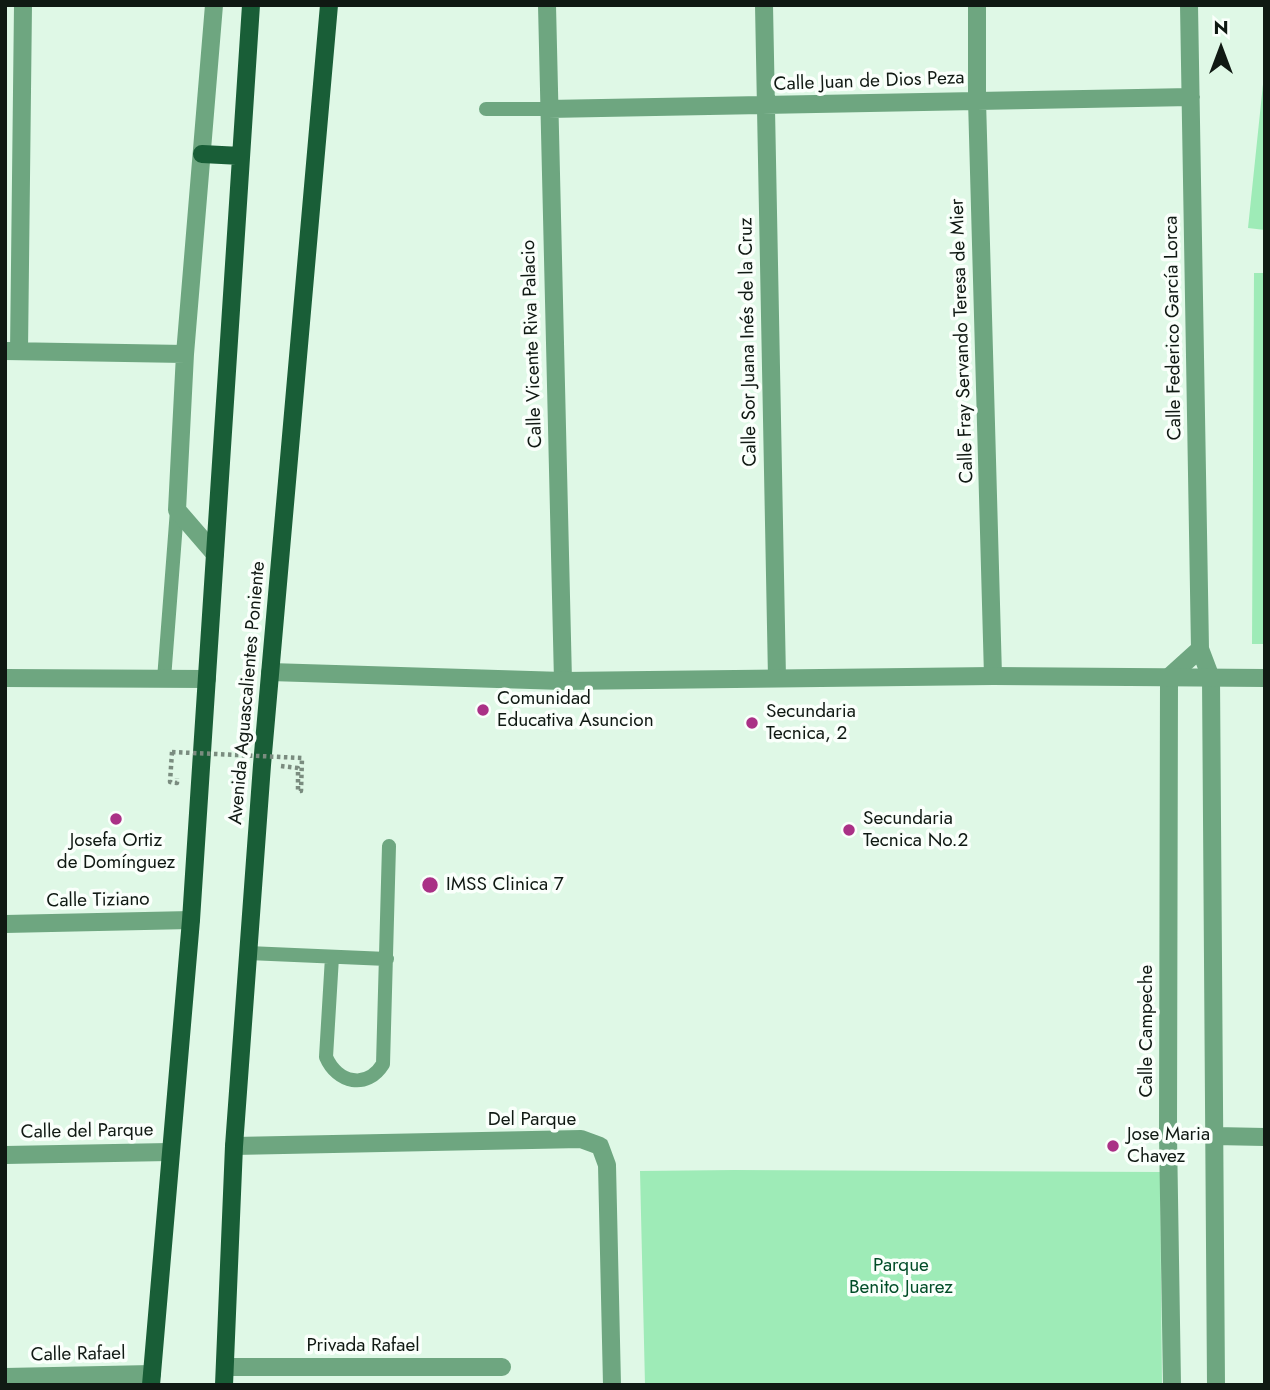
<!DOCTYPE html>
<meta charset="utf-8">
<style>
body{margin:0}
#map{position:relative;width:1270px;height:1390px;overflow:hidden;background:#dff8e6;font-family:Jost,sans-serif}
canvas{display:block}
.frame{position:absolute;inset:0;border:7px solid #101913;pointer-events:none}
.north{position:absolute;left:1186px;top:14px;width:70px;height:70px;-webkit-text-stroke:5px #fafffb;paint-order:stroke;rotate:0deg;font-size:19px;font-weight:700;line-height:28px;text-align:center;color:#101913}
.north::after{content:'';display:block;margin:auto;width:24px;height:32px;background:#101913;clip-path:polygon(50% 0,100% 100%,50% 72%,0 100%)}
</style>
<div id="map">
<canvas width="1270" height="1390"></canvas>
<div class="frame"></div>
<div class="north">N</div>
</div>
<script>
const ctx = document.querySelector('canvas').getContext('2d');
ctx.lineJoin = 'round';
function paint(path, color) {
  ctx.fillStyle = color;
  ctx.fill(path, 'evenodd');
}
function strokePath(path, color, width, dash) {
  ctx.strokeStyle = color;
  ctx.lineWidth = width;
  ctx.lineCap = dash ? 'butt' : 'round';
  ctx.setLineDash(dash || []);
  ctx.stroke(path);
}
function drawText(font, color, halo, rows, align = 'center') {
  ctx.font = font + ' Jost,sans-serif';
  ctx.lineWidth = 7;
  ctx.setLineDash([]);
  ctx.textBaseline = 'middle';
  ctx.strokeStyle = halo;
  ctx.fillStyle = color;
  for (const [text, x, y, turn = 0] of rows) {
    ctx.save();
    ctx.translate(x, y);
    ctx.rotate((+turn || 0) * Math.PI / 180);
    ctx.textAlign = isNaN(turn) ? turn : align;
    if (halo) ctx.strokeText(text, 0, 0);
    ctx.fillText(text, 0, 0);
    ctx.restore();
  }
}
paint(new Path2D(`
 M1265 65V230L1248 228Z
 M1254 273H1265V644H1252Z
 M734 1170 1160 1172 1162 1385H645L640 1171Z`), '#9eebb7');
strokePath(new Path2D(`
 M172 752 170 782 177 783V778
 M281 766 298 768V791H301L302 758`), '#7a8c7f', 4.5, [3.5, 3.5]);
strokePath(new Path2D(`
 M486 109H548
 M164 679 177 510
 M248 953 387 959
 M332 957 326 1057C337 1083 367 1090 383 1064L389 846`), '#6ea680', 14);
strokePath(new Path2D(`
 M214 5 185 354 177 510 215 554
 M547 5 563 681
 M764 5 777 678
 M977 5V100L993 676
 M1189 5 1200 649 1211 678 1216 1385
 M548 109 1191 97
 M5 351 185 354
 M19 351 23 5
 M5 924 191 920
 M1215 1136 1265 1137
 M234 1146 581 1139 600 1146 607 1165 612 1385
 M5 1155 169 1152
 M225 1367H502
 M5 1377 152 1374
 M1172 1385 1168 1135 1169 677 1200 649`), '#6ea680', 18);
strokePath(new Path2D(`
 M270 672 563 681 993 676 1265 678
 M5 678 207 679`), '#6ea680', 18);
strokePath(new Path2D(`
 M202 154 241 156
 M151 1385 191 920 251 5
 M224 1385 234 1146 262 765 329 5`), '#195e37', 18);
strokePath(new Path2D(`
 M172 752 302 758`), '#7a8c7f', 4.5, [3.5, 3.5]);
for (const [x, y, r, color] of [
 [483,710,7,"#aa3186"],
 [752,723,7,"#aa3186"],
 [116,819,7,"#aa3186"],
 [849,830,7,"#aa3186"],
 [430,885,9,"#aa3186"],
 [1113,1146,7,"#aa3186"]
]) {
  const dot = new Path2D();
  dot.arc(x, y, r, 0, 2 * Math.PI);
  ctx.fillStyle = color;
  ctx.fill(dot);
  strokePath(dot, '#fafffb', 2.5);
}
drawText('19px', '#101913', '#fafffb', [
 ["Calle Juan de Dios Peza",869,82,-2],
 ["Calle Federico García Lorca",1174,328,-91],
 ["Calle Fray Servando Teresa de Mier",963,341,-92],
 ["Calle Sor Juana Inés de la Cruz",749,342,-91],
 ["Calle Vicente Riva Palacio",533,344,-92],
 ["Avenida Aguascalientes Poniente",248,693,-85],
 ["Calle Tiziano",98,901,-1],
 ["Calle Campeche",1147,1031,-90],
 ["Del Parque",532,1120],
 ["Calle del Parque",87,1132,-1],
 ["Privada Rafael",363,1346],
 ["Calle Rafael",78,1355,-1]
]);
drawText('19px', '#101913', '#fafffb', [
 ["Comunidad",497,699],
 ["Educativa Asuncion",497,721],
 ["Secundaria",766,712],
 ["Tecnica, 2",766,734],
 ["Secundaria",863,819],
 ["Tecnica No.2",863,841],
 ["Josefa Ortiz",116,841,"center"],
 ["de Domínguez",116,863,"center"],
 ["IMSS Clinica 7",446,885],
 ["Jose Maria",1127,1135],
 ["Chavez",1127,1157]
], 'left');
drawText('19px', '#024d28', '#fafffb', [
 ["Parque",901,1266],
 ["Benito Juarez",901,1288]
]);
</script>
